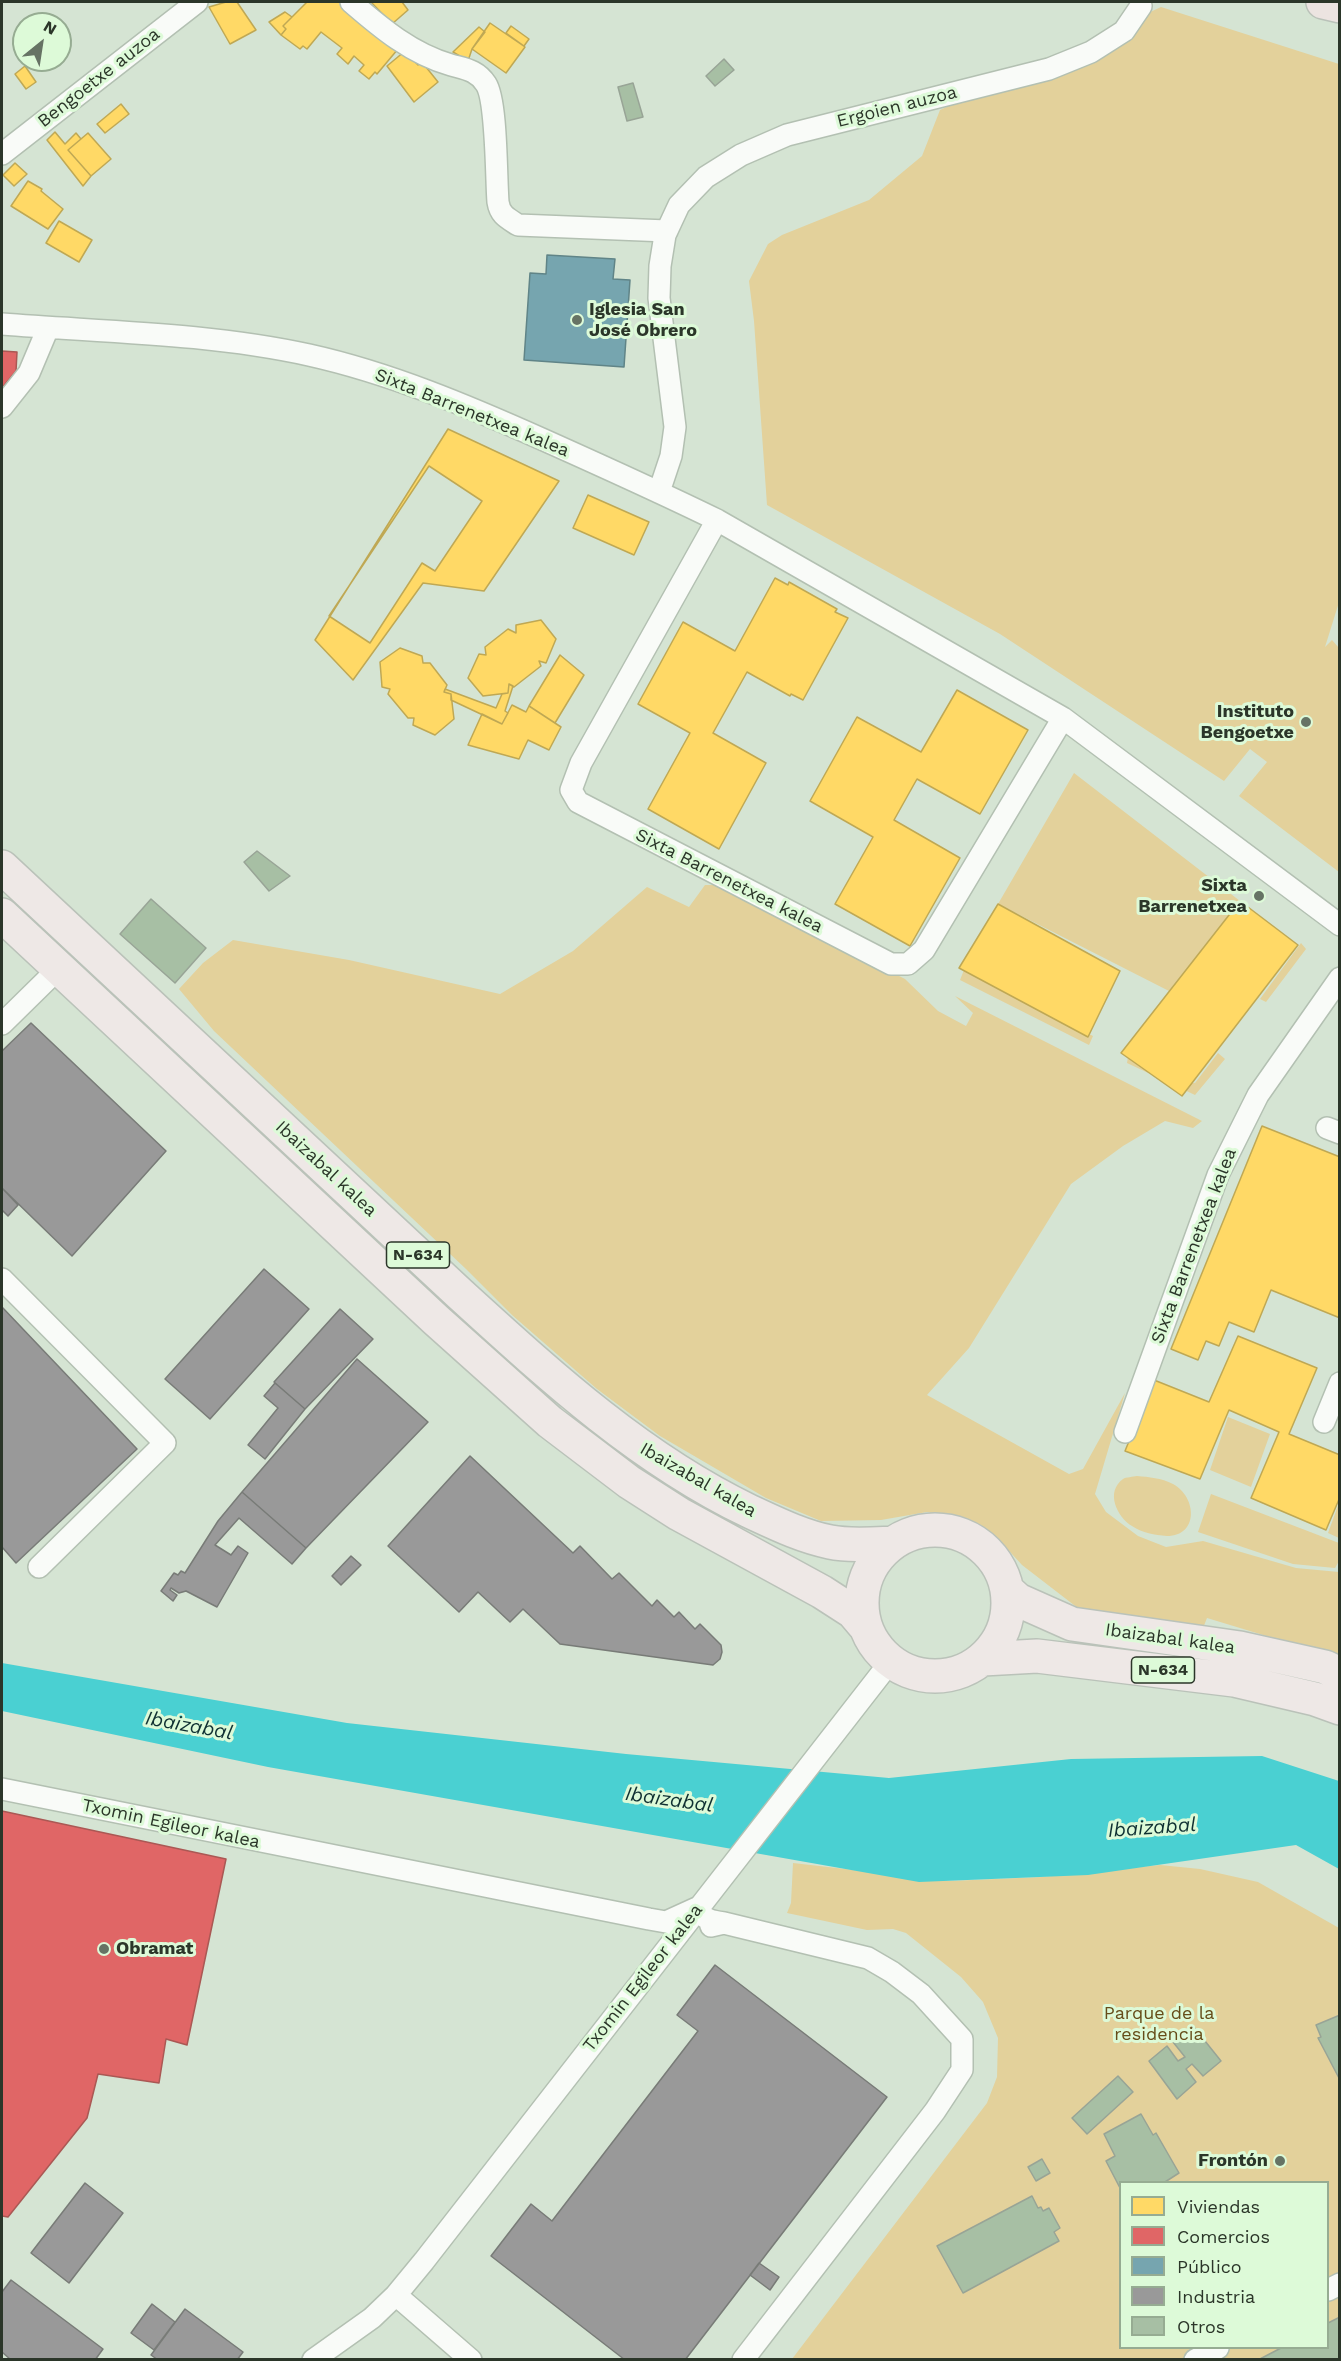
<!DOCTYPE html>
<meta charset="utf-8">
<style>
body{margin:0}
#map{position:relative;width:1341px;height:2361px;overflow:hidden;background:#d5e4d3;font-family:"Work Sans",sans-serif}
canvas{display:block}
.frame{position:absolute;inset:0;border:3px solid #2b3629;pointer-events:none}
.legend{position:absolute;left:1119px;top:2181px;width:210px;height:168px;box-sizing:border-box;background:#ddfad8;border:2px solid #96ac92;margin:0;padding:8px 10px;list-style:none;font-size:18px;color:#2b3629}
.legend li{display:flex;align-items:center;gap:12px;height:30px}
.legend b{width:30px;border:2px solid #96ac92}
.north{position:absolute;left:12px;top:12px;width:60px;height:60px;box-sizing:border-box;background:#ddfad8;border:2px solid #96ac92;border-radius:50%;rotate:30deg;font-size:16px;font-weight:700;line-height:24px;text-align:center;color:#2b3629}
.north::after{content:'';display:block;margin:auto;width:21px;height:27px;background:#667364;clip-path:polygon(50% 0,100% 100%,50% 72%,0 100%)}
</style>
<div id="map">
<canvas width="1341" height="2361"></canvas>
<div class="frame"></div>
<ul class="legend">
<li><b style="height:16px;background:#ffd966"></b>Viviendas</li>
<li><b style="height:16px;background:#e06666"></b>Comercios</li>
<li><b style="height:16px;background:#76a5af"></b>Público</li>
<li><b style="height:16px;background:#999"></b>Industria</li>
<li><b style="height:16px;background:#a7bfa4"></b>Otros</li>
</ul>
<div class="north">N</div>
</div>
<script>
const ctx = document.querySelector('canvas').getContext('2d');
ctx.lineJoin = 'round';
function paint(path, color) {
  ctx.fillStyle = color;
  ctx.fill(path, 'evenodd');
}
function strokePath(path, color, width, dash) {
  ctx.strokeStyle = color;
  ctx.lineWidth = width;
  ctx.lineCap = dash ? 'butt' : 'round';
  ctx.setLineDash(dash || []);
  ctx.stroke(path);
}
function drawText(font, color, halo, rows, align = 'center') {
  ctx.font = font + ' "Work Sans",sans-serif';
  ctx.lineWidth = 6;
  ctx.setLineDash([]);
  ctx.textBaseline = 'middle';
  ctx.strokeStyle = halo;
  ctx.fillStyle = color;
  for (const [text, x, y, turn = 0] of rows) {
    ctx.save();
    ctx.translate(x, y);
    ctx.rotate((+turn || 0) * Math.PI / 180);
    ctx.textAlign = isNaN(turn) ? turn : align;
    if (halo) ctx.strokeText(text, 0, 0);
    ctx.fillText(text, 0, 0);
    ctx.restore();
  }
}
paint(new Path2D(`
 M1161 7 1339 64 1340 599 1325 647 1332 640 1339 648V872L1239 796 1267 762 1250 749 1224 781 1000 634 767 505 754 321 749 281 768 244 782 235 869 200 922 156 940 110Z
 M1074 773 1240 901 1169 991 998 904Z
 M705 885H720L905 979 938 1011 966 1026 973 1013 955 996 1202 1121 1193 1128 1165 1121 1123 1146 1071 1184 969 1348 927 1395 1069 1474 1083 1469 1125 1393 1095 1494 1106 1512 1138 1536 1166 1547 1203 1541 1296 1568 1339 1572V1658L1207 1618 1203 1628 1083 1612 1022 1565 1000 1541 967 1520 927 1512 881 1520 821 1521 766 1498 660 1436 597 1389 512 1315 466 1269 214 1031 179 989 203 963 233 940 349 960 500 994 573 951 647 887 689 907Z
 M1301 943 1306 949 1266 1002 1260 999Z
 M964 970 1093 1036 1089 1045 960 980Z
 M1218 1053 1225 1059 1195 1095 1127 1063 1128 1057 1187 1082 1195 1083Z
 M1228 1417 1270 1434 1251 1487 1210 1470Z
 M1137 1476C1149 1477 1161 1478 1173 1484 1197 1497 1199 1536 1167 1536 1154 1535 1143 1533 1132 1526 1117 1517 1105 1492 1123 1479 1126 1477 1133 1477 1137 1476Z
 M1211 1494 1339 1543V1561L1335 1568 1293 1564 1198 1532Z
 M1339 1503 1340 1537 1339 1538 1328 1533Z
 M793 1863 950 1881 1042 1877 1160 1865 1200 1869 1258 1882 1339 1928V2359H792L987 2103 997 2077 998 2038 983 2002 961 1977 906 1933 893 1929 867 1930 787 1913 791 1903ZM1120 2182H1328V2348H1120Z`), '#e3d19b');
paint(new Path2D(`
 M2 1663 347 1723 626 1754 889 1778 1071 1759 1262 1756 1339 1781V1869L1296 1845 1088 1875 919 1882 268 1767 2 1711Z`), '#4ad0d2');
const homes = new Path2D(`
 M226 2H237L256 30 230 44 209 7Z
 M307 2H342L398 49 377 74 375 72 369 79 359 71 364 65 354 56 348 64 337 54 342 48 321 32 307 49 303 46 300 49 281 35 286 29 283 26Z
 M371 2H402L408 10 392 24Z
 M285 12 292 17 283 26 286 29 281 35 269 22Z
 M490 23 525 47 506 73 472 49Z
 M511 26 529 39 524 46 506 33Z
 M479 27 485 32 472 49 468 61 453 52Z
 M405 51 418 65 422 62 438 82 414 102 387 66Z
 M25 66 36 82 26 89 15 74Z
 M121 104 129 114 105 133 97 124Z
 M55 132 65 144 76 133 81 139 68 150 91 176 83 186 47 140Z
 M88 133 111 159 91 176 68 150Z
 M15 163 27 174 14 186 3 175Z
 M28 181 42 189 41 191 63 209 48 229 11 206Z
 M59 221 92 240 79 262 46 243Z
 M448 429 559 481 484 591 423 583 353 680 315 640Z
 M429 466 482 501 435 571 422 563 370 643 329 616Z
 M588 495 649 522 634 555 573 528Z
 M775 578 788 585 789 582 837 609 835 612 848 618 803 700 791 694 790 696 747 672 713 733 766 763 719 849 648 809 690 733 638 704 683 622 735 651Z
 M541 620 556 639 546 663 539 661 541 666 514 687 509 684 508 693 483 696 468 678 479 654 486 655 485 647 508 629 516 633V625Z
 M400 648 422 656 423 663H430L447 685 444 692 451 694 454 719 435 735 413 725 414 718H408L388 694 390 689 382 687 380 662Z
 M560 655 584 675 555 723 529 706Z
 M509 684 513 686 505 711 508 713 502 724 451 700V694L444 692 445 689 496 708 502 694 508 693Z
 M957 690 1028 730 980 814 917 779 894 820 960 858 910 946 835 904 873 837 810 801 857 717 921 752Z
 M512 705 526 712 529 706 561 727 549 750 528 740 519 759 468 745 482 714 502 724Z
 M1240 901 1298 945 1182 1096 1121 1053Z
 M998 904 1120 971 1088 1037 959 968Z
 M1262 1126 1340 1157V1318L1271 1290 1254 1332 1229 1322 1219 1346 1206 1341 1198 1360 1171 1349Z
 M1238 1336 1317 1368 1289 1434 1340 1455V1497L1326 1530 1251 1498 1279 1432 1229 1410 1200 1479 1125 1451 1154 1380 1209 1402Z`);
paint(homes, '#ffd966');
strokePath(homes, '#bfa854', 1.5);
const shops = new Path2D(`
 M2 351 17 352 16 371 2 388Z
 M2 1811 226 1859 187 2045 166 2039 159 2083 98 2074 87 2118 8 2217 2 2216Z`);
paint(shops, '#e06666');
strokePath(shops, '#aa5854', 1.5);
const public = new Path2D(`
 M547 255 615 259 613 279 630 280 624 367 524 360 530 273 546 274Z`);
paint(public, '#76a5af');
strokePath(public, '#608487', 1.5);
const industry = new Path2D(`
 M31 1023 166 1151 72 1256 2 1188V1051Z
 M2 1188 18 1205 8 1216 2 1210Z
 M264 1269 309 1309 210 1419 165 1379Z
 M2 1307 137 1449 16 1563 2 1547Z
 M340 1309 373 1339 305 1409 274 1382Z
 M357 1359 428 1422 306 1548 242 1492Z
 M275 1383 305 1409 265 1459 248 1445 278 1408 264 1396Z
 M470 1456 573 1553 580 1546 612 1579 619 1573 652 1606 657 1600 674 1617 679 1612 695 1629 700 1624 721 1645 722 1652 720 1659 713 1665 560 1644 523 1609 510 1622 478 1592 459 1612 388 1546Z
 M242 1492 306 1548 292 1564 239 1518 215 1545 231 1555 238 1546 248 1553 217 1607 186 1591 179 1593 171 1588 170 1590 177 1595 173 1601 161 1591 174 1573 178 1575 181 1571 185 1573 218 1521Z
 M351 1556 361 1565 341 1585 332 1576Z
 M715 1965 887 2097 685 2360H625L491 2256 531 2204 552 2221 698 2031 677 2015Z
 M85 2183 123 2213 69 2283 31 2253Z
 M759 2263 779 2277 770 2290 750 2275Z
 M11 2280 103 2349 95 2360H11L2 2352V2292Z
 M152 2304 175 2322 154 2350 131 2333Z
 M185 2309 243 2352 237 2360H158L151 2355Z`);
paint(industry, '#999');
strokePath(industry, '#787b77', 1.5);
const building = new Path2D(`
 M724 59 734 70 715 86 706 76Z
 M633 83 643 117 627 121 618 87Z
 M257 851 290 876 269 891 244 862Z
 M151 899 206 948 175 983 120 934Z
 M1340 2015V2080L1318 2038 1321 2037 1316 2025Z
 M1193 2026 1221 2061 1203 2076 1192 2064 1186 2069 1196 2082 1177 2099 1149 2061 1167 2046 1178 2061 1185 2057 1173 2042Z
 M1118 2076 1133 2092 1087 2134 1072 2118Z
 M1141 2114 1153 2135 1156 2133 1179 2173 1165 2182H1120V2188L1106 2161 1115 2156 1104 2134Z
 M1042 2159 1050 2173 1036 2181 1028 2167Z
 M1032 2196 1038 2208 1041 2207 1043 2211 1049 2208 1060 2228 1054 2232 1059 2241 963 2293 937 2246Z
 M1340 2317V2360H1258L1281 2348H1328V2323Z`);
paint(building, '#a7bfa4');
strokePath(building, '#98a496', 1.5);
const minor = new Path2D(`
 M351 2C381 28 412 54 451 65 465 69 477 70 486 84 497 101 496 177 498 202 500 215 507 218 518 225L667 231
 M2 154 197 2
 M2 324C104 332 208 333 309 355 390 373 468 406 544 440 602 466 660 492 717 520L1063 718 1340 925
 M2 407 29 373 48 328
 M659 492 671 456 675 427 659 298 660 266 665 235 679 205 706 177 741 155 787 135 1049 69 1091 52 1124 31 1141 6
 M717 520 581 763 571 790 578 802 891 964H908L924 950 1063 718
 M2 1024 59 968
 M1327 1128 1340 1133
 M2 1279 165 1443 39 1567
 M1324 1422 1340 1383
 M1125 1432 1218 1175 1258 1095 1340 978
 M2 1789 649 1919 666 1922 699 1907C703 1920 710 1921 724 1923
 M711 1926 724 1923 868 1958 892 1972 921 1994 962 2039V2070L935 2111 743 2360
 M1328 2290 1340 2284
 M396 2295 471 2360
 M313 2360 372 2318 396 2295 424 2261 891 1661
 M1195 2360 1218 2348`);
const trunk = new Path2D(`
 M2 867 460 1294C549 1375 639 1458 749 1511 775 1523 801 1536 830 1542 850 1546 872 1544 893 1543
 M2 915 436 1320 550 1422 629 1482 679 1514 822 1592 853 1612 864 1625
 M862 1603a73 73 0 1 1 146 0a73 73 0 1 1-146 0Z
 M1007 1590 1018 1600 1072 1624 1240 1648 1325 1667 1340 1674
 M983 1659 1037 1656 1234 1680 1315 1699 1340 1708`);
const motorway = new Path2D(`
 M1323 2 1340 6`);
strokePath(minor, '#b3c0b2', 24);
strokePath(trunk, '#bac2b9', 36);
strokePath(motorway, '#bac2b9', 36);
strokePath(minor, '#f9fbf8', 21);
strokePath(trunk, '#eee8e6', 33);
strokePath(motorway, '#ece4e1', 33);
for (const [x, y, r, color] of [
 [577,320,6,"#667364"],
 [1306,722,6,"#667364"],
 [1259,896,6,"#667364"],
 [104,1949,6,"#667364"],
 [1280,2161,6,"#667364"]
]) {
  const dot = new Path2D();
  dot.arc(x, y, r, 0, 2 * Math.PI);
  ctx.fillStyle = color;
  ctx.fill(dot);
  strokePath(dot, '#ddfad8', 2);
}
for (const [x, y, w] of [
 [418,1255,63],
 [1163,1670,63]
]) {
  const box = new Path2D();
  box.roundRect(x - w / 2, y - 13, w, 26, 4.5);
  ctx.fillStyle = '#ddfad8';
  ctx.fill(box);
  strokePath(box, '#2b3629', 1.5);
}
drawText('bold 16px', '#2b3629', null, [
 ["N-634",418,1255],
 ["N-634",1163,1670]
]);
drawText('18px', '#2b3629', '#ddfad8', [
 ["Bengoetxe auzoa",99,78,-38],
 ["Ergoien auzoa",897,107,-14],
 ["Sixta Barrenetxea kalea",472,413,22],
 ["Sixta Barrenetxea kalea",729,881,27],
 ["Ibaizabal kalea",326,1169,43],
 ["Sixta Barrenetxea kalea",1194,1246,-69],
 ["Ibaizabal kalea",698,1480,30],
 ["Ibaizabal kalea",1170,1639,8],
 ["Txomin Egileor kalea",171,1824,12],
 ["Txomin Egileor kalea",643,1978,-52]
]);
drawText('bold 18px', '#2b3629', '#ddfad8', [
 ["Iglesia San",589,310,"left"],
 ["José Obrero",589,331,"left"],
 ["Instituto",1294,712],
 ["Bengoetxe",1294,733],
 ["Sixta",1247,886],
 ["Barrenetxea",1247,907],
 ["Obramat",116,1949,"left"],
 ["Frontón",1268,2161]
], 'right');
drawText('18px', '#664d19', '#ddfad8', [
 ["Parque de la",1159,2014],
 ["residencia",1159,2035]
]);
drawText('italic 20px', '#0f3032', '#ddfad8', [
 ["Ibaizabal",189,1726,10],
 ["Ibaizabal",669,1800,8],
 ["Ibaizabal",1152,1828,-4]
]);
</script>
